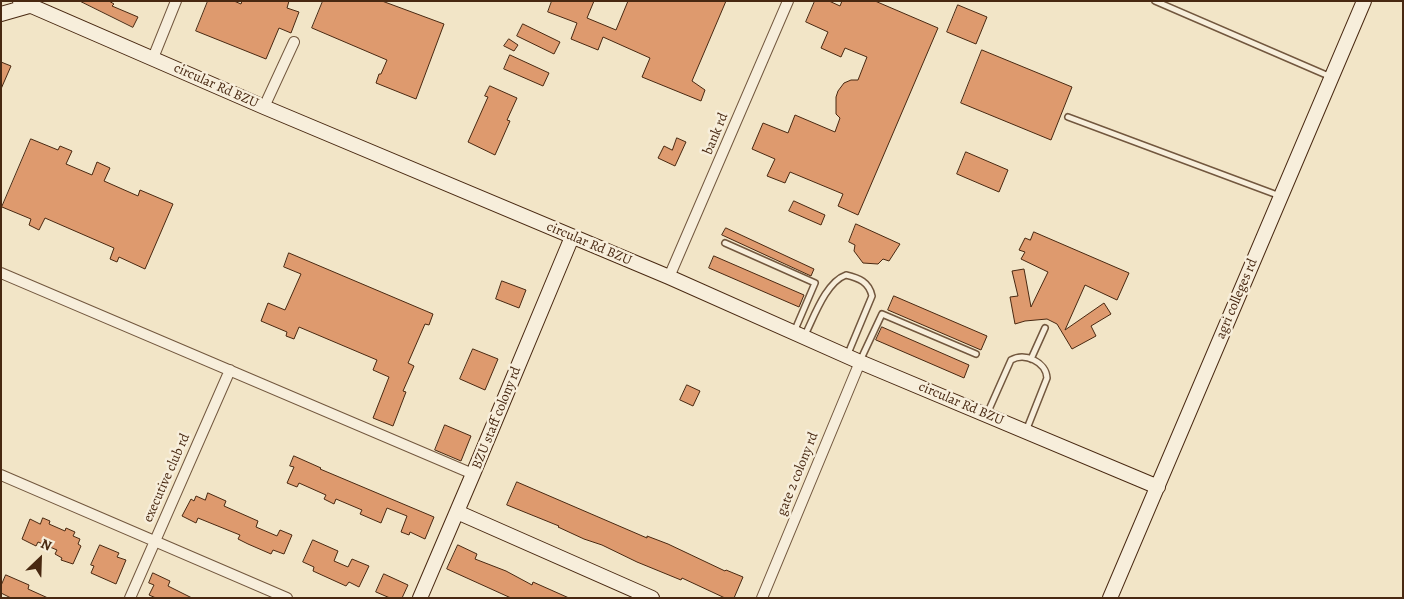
<!DOCTYPE html>
<style>
body{margin:0}
#map{position:relative;width:1404px;height:599px;overflow:hidden;background:#f2e5c7;font-family:Alegreya,serif}
canvas{display:block}
.frame{position:absolute;inset:0;border:2px solid #482811;pointer-events:none}
.north{position:absolute;left:15px;top:534px;width:50px;height:50px;-webkit-text-stroke:4px #f7eedb;paint-order:stroke;rotate:24deg;font-size:14px;font-weight:700;line-height:20px;text-align:center;color:#482811}
.north::after{content:'';display:block;margin:auto;width:18px;height:22px;background:#482811;clip-path:polygon(50% 0,100% 100%,50% 72%,0 100%)}
</style>
<div id="map">
<canvas width="1404" height="599"></canvas>
<div class="frame"></div>
<div class="north">N</div>
</div>
<script>
const ctx = document.querySelector('canvas').getContext('2d');
ctx.lineJoin = 'round';
function paint(path, color) {
  ctx.fillStyle = color;
  ctx.fill(path, 'evenodd');
}
function strokePath(path, color, width, dash) {
  ctx.strokeStyle = color;
  ctx.lineWidth = width;
  ctx.lineCap = dash ? 'butt' : 'round';
  ctx.setLineDash(dash || []);
  ctx.stroke(path);
}
function drawText(font, color, halo, rows, align = 'center') {
  ctx.font = font + ' Alegreya,serif';
  ctx.lineWidth = 5;
  ctx.setLineDash([]);
  ctx.textBaseline = 'middle';
  ctx.strokeStyle = halo;
  ctx.fillStyle = color;
  for (const [text, x, y, turn = 0] of rows) {
    ctx.save();
    ctx.translate(x, y);
    ctx.rotate((+turn || 0) * Math.PI / 180);
    ctx.textAlign = isNaN(turn) ? turn : align;
    if (halo) ctx.strokeText(text, 0, 0);
    ctx.fillText(text, 0, 0);
    ctx.restore();
  }
}
const building = new Path2D(`
 M80 1H109L114 4 112 6 138 17 133 27Z
 M208 1H234L241 4 242 1H289L287 8 299 12 291 33 279 28 266 59 196 31Z
 M323 1H382L444 24 416 99 376 83 379 74H381L387 60 312 28Z
 M552 1H594L587 18 616 30 628 1H726L692 81 705 90 701 101 642 77 650 58 603 37 598 50 571 39 577 23 548 12Z
 M815 1H829L840 6 842 1H875L938 28 858 215 838 206 843 194 790 172 785 183 767 176 775 159 752 149 763 123 788 133 795 115 835 132 840 118 836 114V97L838 91 844 83 851 80H858L867 57 845 48 841 57 821 48 828 32 806 22Z
 M958 5 987 17 976 44 947 32Z
 M523 24 560 42 554 54 517 36Z
 M509 39 518 45 514 51 504 46Z
 M982 50 1072 87 1051 140 961 103Z
 M510 55 549 73 543 86 504 69Z
 M1 62 11 66 1 89Z
 M490 86 517 98 507 120 510 121 495 155 468 142 488 97 485 96Z
 M677 138 686 142 675 166 658 158 664 146 672 150Z
 M31 139 58 150 60 146 72 151 66 164 92 175 97 162 110 168 104 181 138 196 140 190 173 204 145 269 119 257 117 262 110 259 114 248 45 218 39 230 29 225 31 219 2 207Z
 M966 152 1008 170 999 192 957 174Z
 M794 201 825 215 821 225 789 211Z
 M856 224 900 244 889 261 883 259 878 264 863 263 854 251 855 245 849 242Z
 M726 228 814 269 811 276 722 235Z
 M1034 232 1129 273 1117 300 1085 285 1065 330 1104 303 1111 314 1091 326 1096 336 1072 349 1057 324 1047 319 1025 321 1015 324 1010 297 1018 296 1012 271 1024 269 1031 307 1048 272 1021 259 1025 252 1019 250 1025 238 1030 240Z
 M289 253 433 314 429 325 425 324 408 363 414 366 403 391 406 392 393 426 373 418 389 377 373 370 377 360 299 327 294 339 286 336 287 332 261 321 268 303 285 310 301 274 284 267Z
 M714 256 804 295 799 307 709 268Z
 M502 281 526 290 519 308 496 299Z
 M894 296 987 336 981 350 888 310Z
 M882 327 969 365 964 378 876 340Z
 M473 349 498 359 485 390 460 379Z
 M687 385 700 391 693 406 680 400Z
 M445 425 471 436 461 461 435 450Z
 M294 456 321 468 320 469 434 517 425 539 410 532 409 535 401 532 407 516 387 508 381 523 360 514 362 510 336 499 334 504 324 499 326 495 299 483 297 487 287 483 294 467 290 466Z
 M517 482 647 538V536L668 544 725 571 726 570 743 577 734 598H725L682 578 681 580 637 562 602 545 584 539 558 527 559 526 507 505Z
 M208 493 226 501 224 506 258 521 256 527 277 536 280 530 292 535 284 554 273 550 271 554 248 544 238 539 240 535 198 518 196 523 182 516 191 499 194 501 196 496 205 500Z
 M43 518 50 521 49 524 65 531 66 528 75 532 73 536 80 539 78 544 81 546 73 564 61 560 62 558 55 554 57 550 38 542 36 546 22 539 30 519 40 524Z
 M313 540 338 551 334 561 348 567 352 559 369 566 359 587 349 582 346 586 313 571 314 567 303 562Z
 M100 545 119 553 117 557 126 560 116 584 91 573 94 566 91 565Z
 M458 545 477 554 475 559 506 571 532 585 533 582 569 598H511L447 569Z
 M153 573 170 581 168 586 192 598H156L149 595 154 585 149 583Z
 M384 574 408 585 402 598H390L376 592Z
 M6 575 29 585 28 589 48 598H11L1 593V586Z`);
paint(building, '#de9a6e');
strokePath(building, '#482811', 1);
const lane = new Path2D(`
 M1155 1 1331 77
 M1068 117 1280 196
 M725 243 815 283 794 332
 M805 335C814 317 826 282 846 275 859 278 869 282 872 296L847 356
 M1031 359 1045 328
 M860 361 882 314 976 354
 M987 414 1011 360C1025 352 1046 362 1047 378L1026 431`);
const street = new Path2D(`
 M153 58 176 1
 M264 107 294 42
 M1 273 473 474
 M669 277 788 1
 M1 475 287 598
 M130 598 230 370
 M762 598 860 362`);
const secondary = new Path2D(`
 M20 1 264 107 669 277 860 362 1158 487
 M1 14 29 6
 M457 512 652 598
 M420 598 473 474 572 237
 M1110 598 1364 1`);
strokePath(lane, '#72573e', 8);
strokePath(street, '#72573e', 12);
strokePath(secondary, '#482811', 16);
strokePath(lane, '#f7eedb', 5);
strokePath(street, '#f7eedb', 10);
strokePath(secondary, '#f7eedb', 14);
drawText('14px', '#482811', '#f7eedb', [
 ["circular Rd BZU",216,86,24],
 ["bank rd",716,134,-67],
 ["circular Rd BZU",589,244,23],
 ["agri colleges rd",1237,299,-67],
 ["circular Rd BZU",961,404,23],
 ["BZU staff colony rd",497,418,-68],
 ["gate 2 colony rd",798,474,-68],
 ["executive club rd",167,478,-66]
]);
</script>
